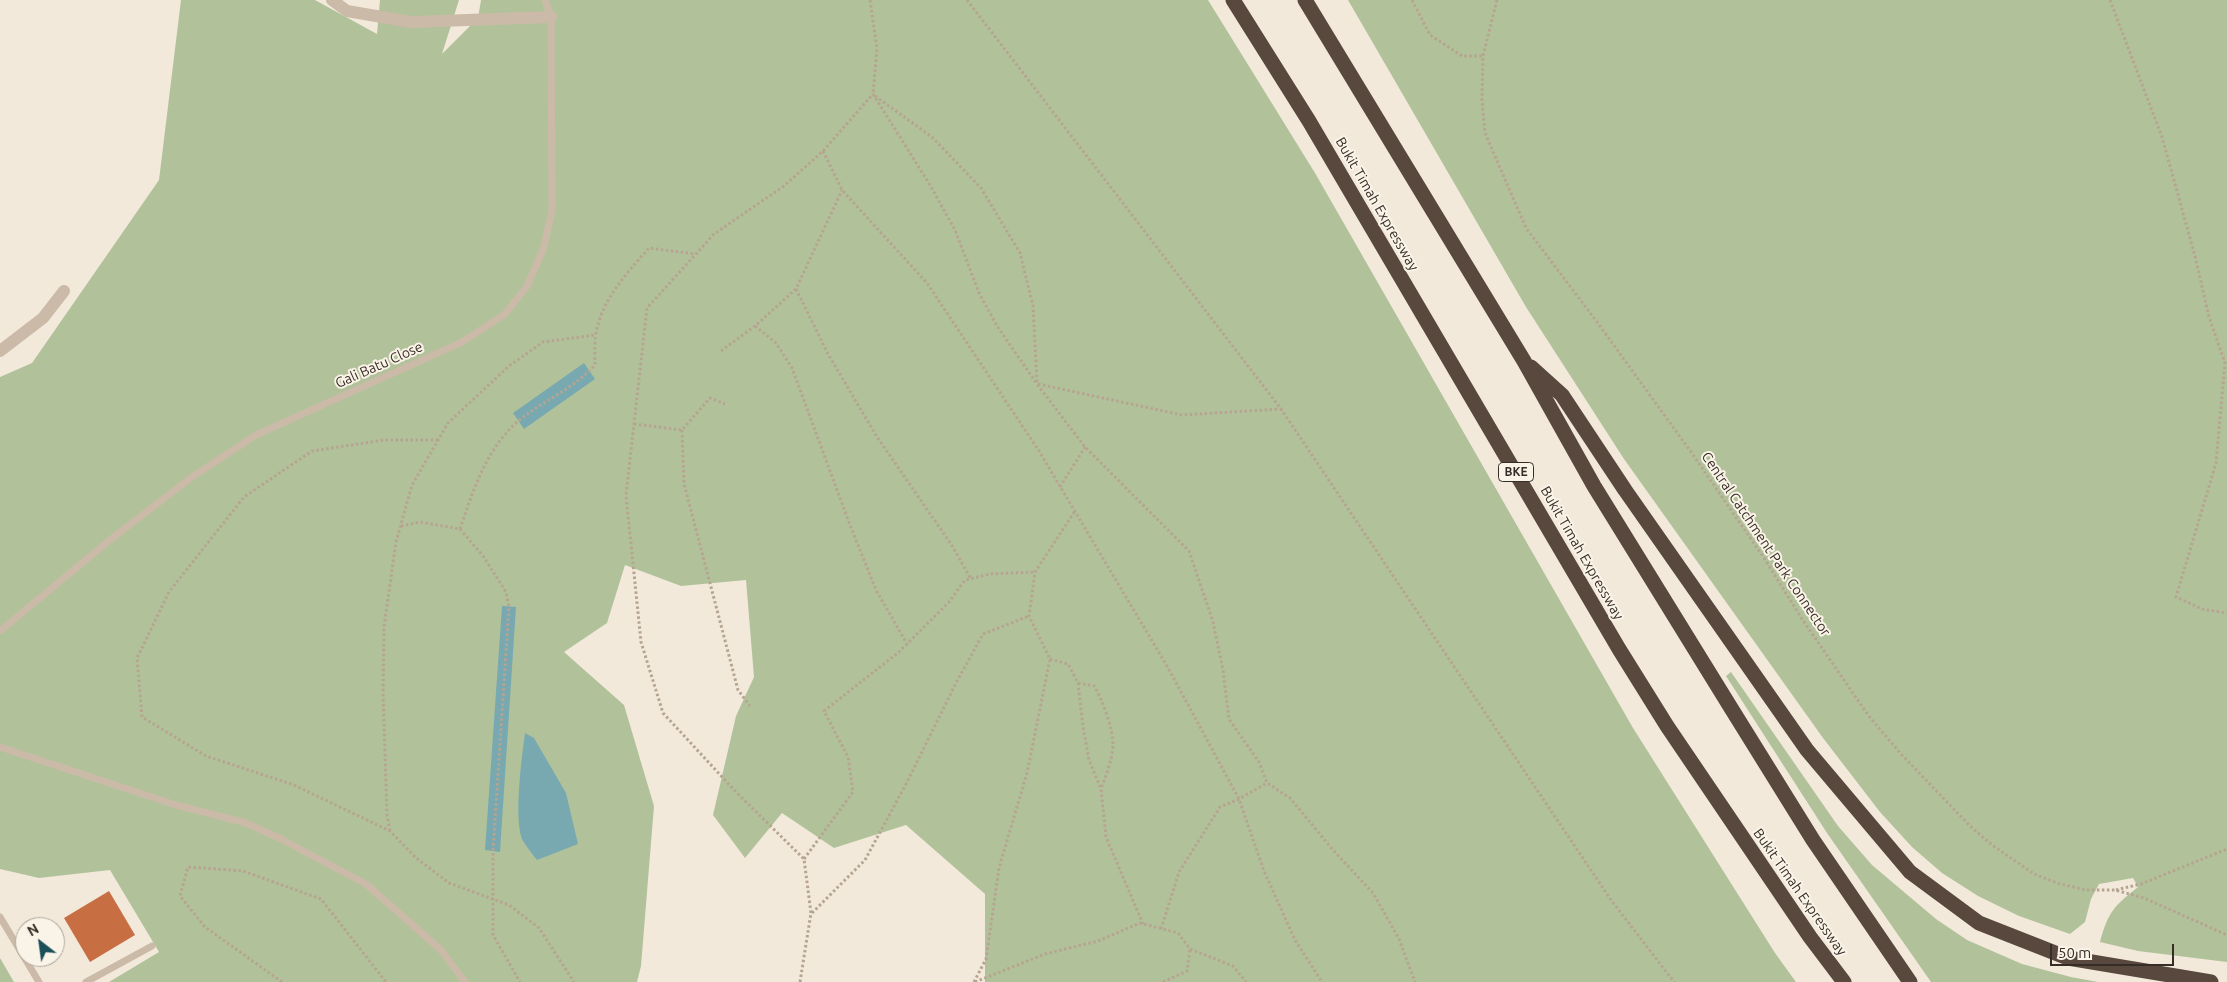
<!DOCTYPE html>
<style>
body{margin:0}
#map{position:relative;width:2227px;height:982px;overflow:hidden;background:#f2e9db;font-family:Ubuntu,sans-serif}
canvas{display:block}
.north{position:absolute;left:15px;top:917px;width:50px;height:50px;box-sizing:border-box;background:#faf3e7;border:1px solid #aca49a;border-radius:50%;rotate:330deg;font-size:14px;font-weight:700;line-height:20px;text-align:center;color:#372d27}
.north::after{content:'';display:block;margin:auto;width:18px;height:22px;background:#1c5059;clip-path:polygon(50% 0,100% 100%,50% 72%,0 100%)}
.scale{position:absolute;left:2050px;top:944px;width:124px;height:22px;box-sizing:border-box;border:2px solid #372d27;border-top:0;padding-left:6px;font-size:15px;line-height:18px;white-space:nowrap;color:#372d27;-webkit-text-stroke:4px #faf3e7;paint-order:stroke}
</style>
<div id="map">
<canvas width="2227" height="982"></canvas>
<div class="north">N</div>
<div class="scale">50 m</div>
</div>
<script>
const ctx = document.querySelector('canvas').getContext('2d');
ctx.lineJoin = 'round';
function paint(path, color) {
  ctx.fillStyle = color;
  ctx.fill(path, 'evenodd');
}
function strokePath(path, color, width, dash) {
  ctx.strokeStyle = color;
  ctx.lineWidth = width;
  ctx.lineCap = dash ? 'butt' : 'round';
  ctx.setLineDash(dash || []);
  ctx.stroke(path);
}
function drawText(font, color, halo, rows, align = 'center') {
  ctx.font = font + ' Ubuntu,sans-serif';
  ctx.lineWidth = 4;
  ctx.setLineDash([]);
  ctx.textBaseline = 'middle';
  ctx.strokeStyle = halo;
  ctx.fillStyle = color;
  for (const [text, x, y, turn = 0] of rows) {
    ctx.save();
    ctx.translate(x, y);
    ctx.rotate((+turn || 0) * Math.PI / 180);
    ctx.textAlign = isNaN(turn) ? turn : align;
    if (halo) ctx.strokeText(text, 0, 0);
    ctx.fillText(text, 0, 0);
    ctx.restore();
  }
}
paint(new Path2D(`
 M181 0H315L377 34 380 0H459L442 54 478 18 481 0H1208L1315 173 1633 728 1775 953 1796 982H985V894L906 825 834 848 782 813 745 858 713 815 736 716 754 677 746 580 681 586 625 565 607 623 564 652 624 705 654 806 641 966 637 982H109L159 952 110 870 39 878 0 869V377L32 363 159 180Z
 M1348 0H2227V962L2138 951 2100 942C2108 912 2114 906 2138 887L2133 878 2099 884 2091 899 2085 922 2070 934 2019 916 1978 896 1942 873 1912 847 1880 812 1823 738 1624 459 1526 307Z
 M1731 672 1838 826 1872 865 1936 919 1967 940 2022 964 2071 977 2098 982H1931L1827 833 1726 676Z
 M0 958 14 982H0Z`), '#b1c29b');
paint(new Path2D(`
 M584 363 595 379 524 429 513 413Z
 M502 606 516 607 500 852 485 850Z
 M525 733 534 738 566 793 578 844 537 860C532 854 527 847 523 841 513 822 522 755 525 733Z`), '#79a9b0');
paint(new Path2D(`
 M109 891 135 935 90 962 64 918Z`), '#c86e43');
strokePath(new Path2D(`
 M870 0 877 49 873 94
 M967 0 1281 409 1611 900 1674 982
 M1412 0 1430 35 1462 56H1483
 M1497 0 1483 56 1482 100 1485 133 1526 228 1597 322 1691 452 1764 558 1802 619 1868 715 1901 754 1970 826 1992 845 2034 874 2057 883 2086 890H2115L2144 898 2227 935
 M2110 0 2162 137 2195 256 2209 317 2225 363 2216 463 2176 597 2202 609 2227 613
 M873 94 930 185 955 230 979 293 997 326 1037 384 1085 447 1189 551 1213 622 1223 670 1229 719 1259 762 1267 783 1290 798 1333 850 1373 893 1399 939 1415 982
 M875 96 932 137 981 188 1020 253 1033 306 1037 383
 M823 151 842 190 927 283 1039 451 1167 666 1239 799 1264 871 1295 940 1322 982
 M796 289 828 354 877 437 951 544 971 579
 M755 326 776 343 792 368 850 525 876 590 907 644
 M721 351 755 326 796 289 842 190
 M1038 384 1182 415 1281 409
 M634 424 682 430 710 398 725 404
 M682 430 684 484 738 690 750 706
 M438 440H384L312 451 244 497 169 592 137 658 142 717 206 756 294 785 390 831 415 857 449 883 509 905 539 928 574 982
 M1060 487 1085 447
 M401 526 420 522 460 529 483 556 506 592 509 607 493 851V935L520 982
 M460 529C472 494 483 458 509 430 533 404 571 392 595 365 595 355 594 343 596 333 602 299 627 273 649 248L695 254
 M1050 659 1068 664 1078 683 1083 727 1089 760 1101 789 1106 837 1143 924
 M1078 683 1094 686C1102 698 1114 732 1113 746 1112 761 1106 775 1101 789
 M390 831 387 815 383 692 384 627 396 542 412 485 448 423 509 366 543 342 595 335
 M804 859 853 792 848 757 824 711 899 652 949 602 965 580 990 574 1035 572
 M2116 890 2141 884 2227 849
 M812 913 865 860 906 784 956 683 983 634 1029 616
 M1161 929 1179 872 1220 807 1239 799 1267 783
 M282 982 205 927 180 896 188 867 243 871 321 899 386 982
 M800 982 811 913 804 859 736 792 663 713 641 642 626 495 647 308 714 234 784 186 823 151 873 94
 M974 982 986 959 999 868 1027 773 1050 659 1029 616 1035 572 1075 511
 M975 982 1045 954 1098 941 1140 923 1178 933 1190 949 1233 966 1246 982
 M1163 982 1187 971 1190 949`), '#b6a491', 3, [2.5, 2.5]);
strokePath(new Path2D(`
 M0 631 111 539 192 477 256 435 462 342 505 314 527 286 544 247 552 210 551 17 545 0
 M0 747 176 805 246 823 281 839 366 884 440 949 465 982
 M0 917 39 982
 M86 982 152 946`), '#cbbaa7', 7);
strokePath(new Path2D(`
 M332 0 347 11 411 22 551 17
 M0 351 43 318 64 291`), '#cbbaa7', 12);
strokePath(new Path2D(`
 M1233 0 1309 121 1619 649 1667 726 1810 937 1844 982
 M1305 0 1524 361 1594 486 1731 708 1813 840 1910 982
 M1531 367 1562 395 1625 490 1807 750 1910 872 1979 923 2068 958 2211 982`), '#58483e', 15);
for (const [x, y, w] of [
 [1516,472,35]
]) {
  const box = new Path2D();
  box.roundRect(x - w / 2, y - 9.5, w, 19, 4);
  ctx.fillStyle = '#faf3e7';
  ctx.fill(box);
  strokePath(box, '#372d27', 1);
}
drawText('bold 12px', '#372d27', null, [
 ["BKE",1516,472]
]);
drawText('14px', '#372d27', '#faf3e7', [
 ["Bukit Timah Expressway",1377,204,60],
 ["Gali Batu Close",379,365,-24],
 ["Central Catchment Park Connector",1766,544,56],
 ["Bukit Timah Expressway",1582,553,60],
 ["Bukit Timah Expressway",1800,892,55]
]);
</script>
